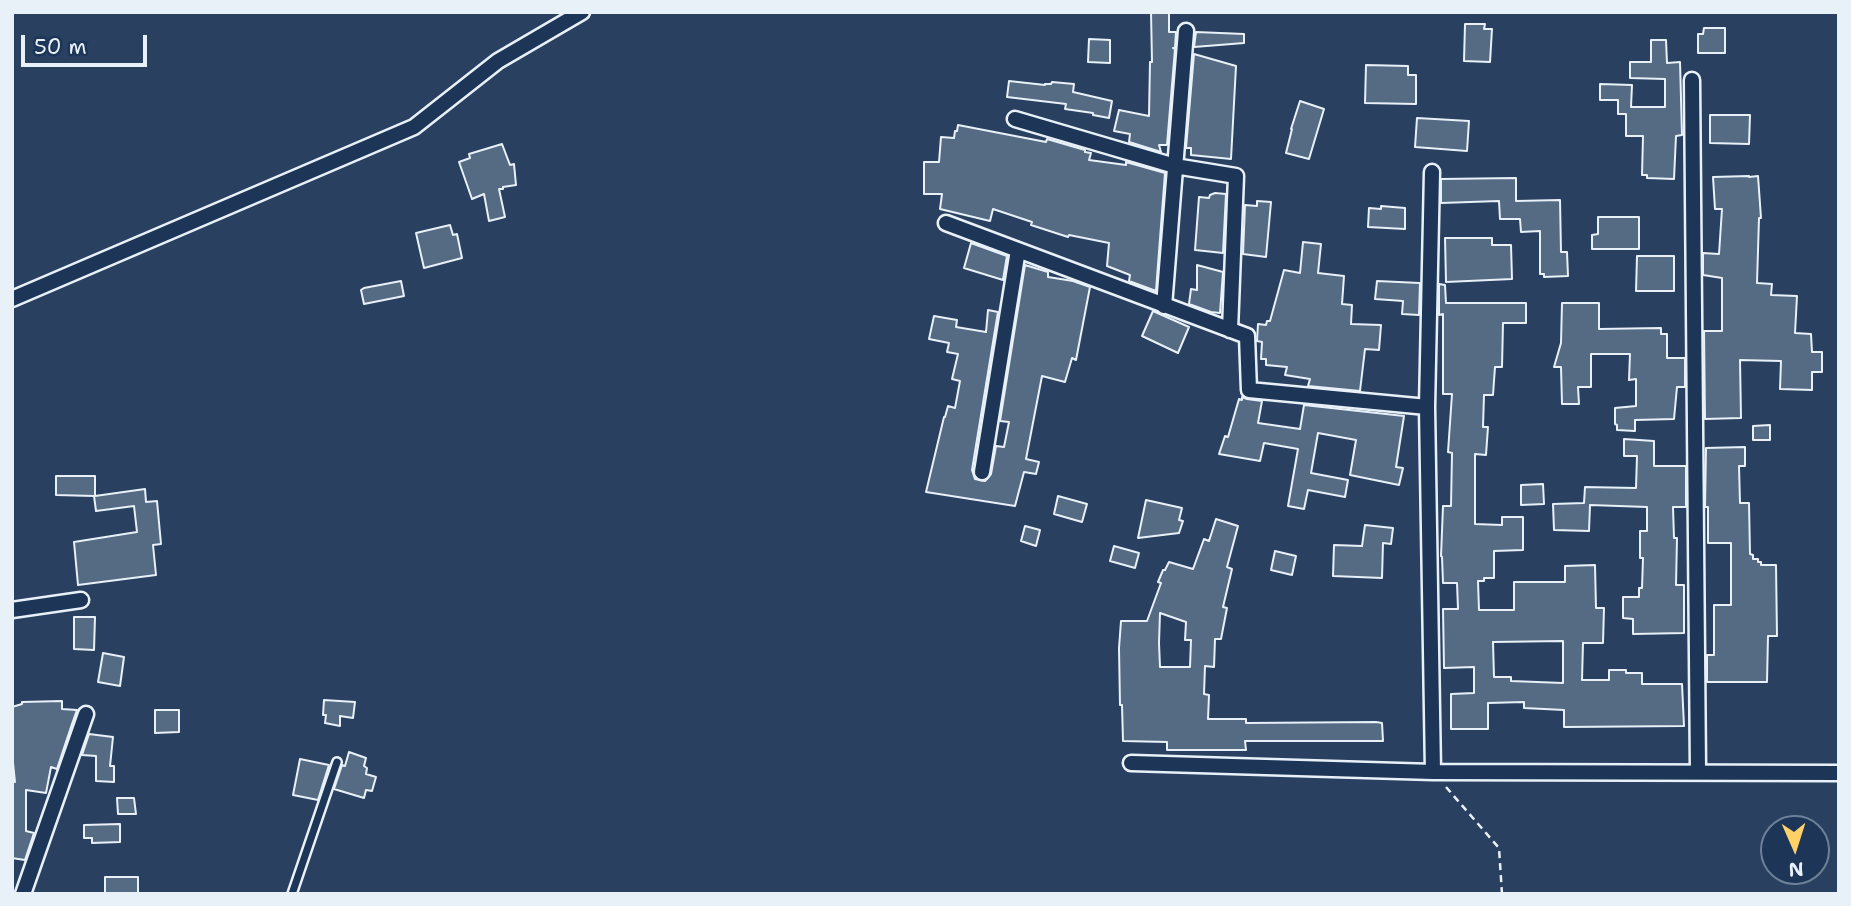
<!DOCTYPE html>
<style>
body{margin:0}
#map{position:relative;width:1851px;height:906px;overflow:hidden;background:#294061;font-family:"Shantell Sans",sans-serif}
canvas{display:block}
.frame{position:absolute;inset:0;border:14px solid #e8f1f8;pointer-events:none}
.north{position:absolute;left:1760px;top:815px;width:70px;height:70px;box-sizing:border-box;background:#1d3557;border:2px solid #6e8097;border-radius:50%;rotate:177deg;font-size:19px;font-weight:700;line-height:28px;text-align:center;color:#e8f1f8}
.north::after{content:'';display:block;margin:auto;width:24px;height:32px;background:#ffd166;clip-path:polygon(50% 0,100% 100%,50% 72%,0 100%)}
.scale{position:absolute;left:21px;top:35px;width:126px;height:32px;box-sizing:border-box;border:4px solid #e8f1f8;border-top:0;padding-left:9px;font-size:21px;line-height:24px;white-space:nowrap;color:#e8f1f8;-webkit-text-stroke:5px #1d3557;paint-order:stroke}
</style>
<div id="map">
<canvas width="1851" height="906"></canvas>
<div class="frame"></div>
<div class="north">N</div>
<div class="scale">50 m</div>
</div>
<script>
const ctx = document.querySelector('canvas').getContext('2d');
ctx.lineJoin = 'round';
function paint(path, color) {
  ctx.fillStyle = color;
  ctx.fill(path, 'evenodd');
}
function strokePath(path, color, width, dash) {
  ctx.strokeStyle = color;
  ctx.lineWidth = width;
  ctx.lineCap = dash ? 'butt' : 'round';
  ctx.setLineDash(dash || []);
  ctx.stroke(path);
}
const building = new Path2D(`
 M1151 12H1169V32H1176L1175 48H1173L1175 49 1167 145H1159L1161 152 1129 142 1130 134 1114 131 1119 110 1149 116 1150 62H1152Z
 M1465 24H1485L1484 29H1492L1490 62 1464 61Z
 M1704 28H1725V53H1698V34H1703Z
 M1196 32 1244 34V43L1194 47Z
 M1089 39 1110 40V63L1088 62Z
 M1651 40H1666L1667 63 1680 62 1682 135 1676 136 1674 179 1647 178V175H1642L1643 136H1626V114H1618V100H1600V84L1632 85 1631 107H1665V79L1630 78V62H1651Z
 M1194 54 1236 66 1231 159 1191 155V148H1186Z
 M1366 65 1408 66V75H1416V104L1365 103Z
 M1009 81 1045 85V84H1051L1052 82 1074 84 1073 92 1112 101 1109 118 1093 115V113L1065 109 1066 104 1007 97Z
 M1300 101 1324 109 1309 159 1286 153 1292 129H1291Z
 M1710 115H1750L1749 144 1710 143Z
 M1417 118 1469 121 1467 151 1415 147Z
 M958 125 1046 142 1047 139 1085 150V152L1091 153 1089 160 1126 165V162L1165 173 1156 291 1129 281 1130 275 1107 266 1109 243 1069 235 1068 237 1031 225 1032 222 993 209 990 221 940 209 942 194H924V162H939L941 137 954 138 955 131H957Z
 M502 144 510 165 514 164 516 185 503 187V189H499L505 217 489 221 484 194 472 199 459 162 470 158 469 154Z
 M1749 176V177L1758 176 1761 218H1759L1757 283 1772 284 1771 295 1797 296 1795 333 1811 334 1812 352H1822V372H1812V390L1780 389 1781 361 1740 360 1741 418 1705 419 1704 331H1722V278L1703 275V253L1719 254 1722 209H1715L1713 177Z
 M1516 178V201L1560 200 1561 252H1567L1568 276 1544 277V274H1540V231L1521 232 1520 219H1500L1499 201 1441 203V179Z
 M1215 193 1226 194 1223 253 1195 250 1199 197 1209 198 1210 195Z
 M1257 201 1271 202 1266 257 1243 254 1245 205 1257 206Z
 M1381 206 1405 208V229L1368 227 1369 208 1381 209Z
 M1598 217H1639V249H1592V235L1598 234Z
 M450 225 453 235 457 234 462 258 424 268 416 233Z
 M1445 238H1492V245H1511L1512 279 1446 282Z
 M1303 242 1321 244 1318 273 1344 276 1342 304 1352 305 1351 324 1381 325 1379 350 1365 349 1360 391 1308 386 1310 379 1285 375 1287 367 1266 365V359H1261L1262 342 1257 341 1258 324 1266 325 1267 321H1270L1284 270 1300 273Z
 M971 243 1007 256 1003 280 964 268Z
 M1637 256H1674V291H1636Z
 M1025 265 1048 272V277L1073 281 1090 287 1076 360 1072 358 1065 382 1042 376 1026 459 1039 462 1036 474 1024 472 1015 506 926 492 944 417H945L948 406 955 408 960 381 952 379 958 354 947 352 949 343 929 339 934 316 957 320 956 327 986 332 988 310 998 312 972 470 975 479 985 481 991 474 996 446 1004 447 1009 422 1000 421Z
 M1197 265 1223 272 1220 313 1211 312 1189 304 1191 289 1197 290Z
 M401 281 404 296 364 304 361 290 364 288Z
 M1377 281 1420 283 1419 315 1402 314 1403 301 1375 299Z
 M1439 284 1445 285 1446 303H1526V323H1503L1502 367H1495L1493 395H1484L1483 427H1488L1486 455 1475 454V524L1502 525V517H1523V550L1494 551V578H1484V581H1478L1479 610H1514V582H1565V566L1595 565 1596 608H1604L1603 643H1583L1582 680H1609V670H1626V673H1642V684H1682L1684 726 1564 727V710L1524 708V702L1488 703V729H1451V694L1474 693V667L1444 668 1443 609H1458L1457 583H1443L1442 557 1441 556 1443 506H1451L1452 453 1448 452 1452 394H1443V314L1439 315ZM1563 641V683L1511 681V677H1494L1493 642Z
 M1562 303H1599V329L1661 328V334H1667V358H1685V387H1677L1674 419 1635 420V431L1617 430V425L1615 424V408L1636 406V379L1629 380 1630 354H1591V387H1578L1579 404H1562L1561 367H1554L1561 343Z
 M1153 311 1189 327 1178 353 1142 336Z
 M1242 397 1247 399 1262 401 1258 423 1300 429 1304 405 1404 416 1396 467 1403 468 1399 485 1350 475 1356 440 1318 433 1311 473 1348 480 1345 497 1308 490 1304 509 1288 506 1298 449 1264 443 1260 461 1219 454 1225 436 1228 437 1239 399 1242 400Z
 M1770 425V440H1753V426Z
 M1624 439 1654 441V466H1686V507H1673L1674 538H1677L1676 585H1684V633L1633 634V619L1623 618V597H1639V588H1642L1643 558H1640V531H1647V507L1590 505 1589 531 1554 530 1553 504 1584 503 1585 487 1636 488 1637 456H1624Z
 M1745 447V466H1739L1740 503H1749L1750 554 1753 555V559H1758V562H1761V565H1776L1777 636H1768L1767 682H1707V655H1714V605H1731V543H1708V507H1705L1706 448Z
 M56 476H95V496L145 489 146 502 157 501 161 544 153 545 156 575 78 585 74 542 137 532 134 506 96 511 94 496 56 495Z
 M1543 484 1544 504 1521 505V485Z
 M1058 496 1087 504 1082 522 1054 514Z
 M1146 500 1182 508 1179 520 1183 521 1179 533 1138 538Z
 M1216 519 1238 526 1227 567 1232 569 1223 607 1227 608 1221 639H1215L1214 667 1205 666 1204 694 1209 695 1208 719H1246V723L1376 722 1382 723 1383 741H1245L1246 750H1167V742L1123 741 1122 705H1120L1119 648 1121 621H1147L1161 583 1158 582 1163 570H1165L1169 562 1193 569 1204 539 1209 541ZM1160 613 1186 622 1185 640H1191L1190 667H1160L1159 643Z
 M1365 525 1393 528 1391 544 1383 543 1382 578 1333 576 1334 545 1362 546Z
 M1025 526 1040 530 1036 546 1021 541Z
 M1114 546 1139 553 1135 568 1110 561Z
 M1275 551 1296 556 1292 575 1271 570Z
 M74 617H95L94 650 74 649Z
 M103 653 124 657 120 686 98 682Z
 M324 700 355 702 353 718 340 716V726L325 723 326 715H323Z
 M62 701V709L77 710 72 724 57 769 51 767 46 793 26 790V831L34 833 25 860 12 858V782H15L12 753V707L22 704V702Z
 M155 710H179V732L155 733Z
 M89 734 113 737 110 766H114V782L96 781V756L82 755Z
 M349 752 366 758 364 766 367 768 366 774 376 777 372 791 366 790 364 798 334 789 342 765 345 766Z
 M300 759 329 765 318 800 293 795Z
 M117 798H134L136 814H118Z
 M120 824V842L92 843V838H84V825Z
 M105 877H138V894H105Z`);
paint(building, '#556a83');
strokePath(building, '#e8f1f8', 2);
const lane = new Path2D(`
 M292 894 337 762`);
const street = new Path2D(`
 M1692 80 1698 771
 M1015 119 1175 166 1236 176 1230 330
 M1432 172 1427 407 1433 772
 M946 223 1247 336 1249 390 1427 407
 M12 299 414 127 498 61 582 12
 M1164 306 1186 31
 M982 472 1018 250
 M12 610 81 600
 M1131 763 1433 772 1839 773
 M23 894 86 714`);
strokePath(lane, '#e8f1f8', 12);
strokePath(street, '#e8f1f8', 19);
strokePath(new Path2D(`
 M1446 787 1499 848 1502 894`), '#e8f1f8', 2.5, [7, 5]);
strokePath(lane, '#1d3557', 7);
strokePath(street, '#1d3557', 14);
</script>
